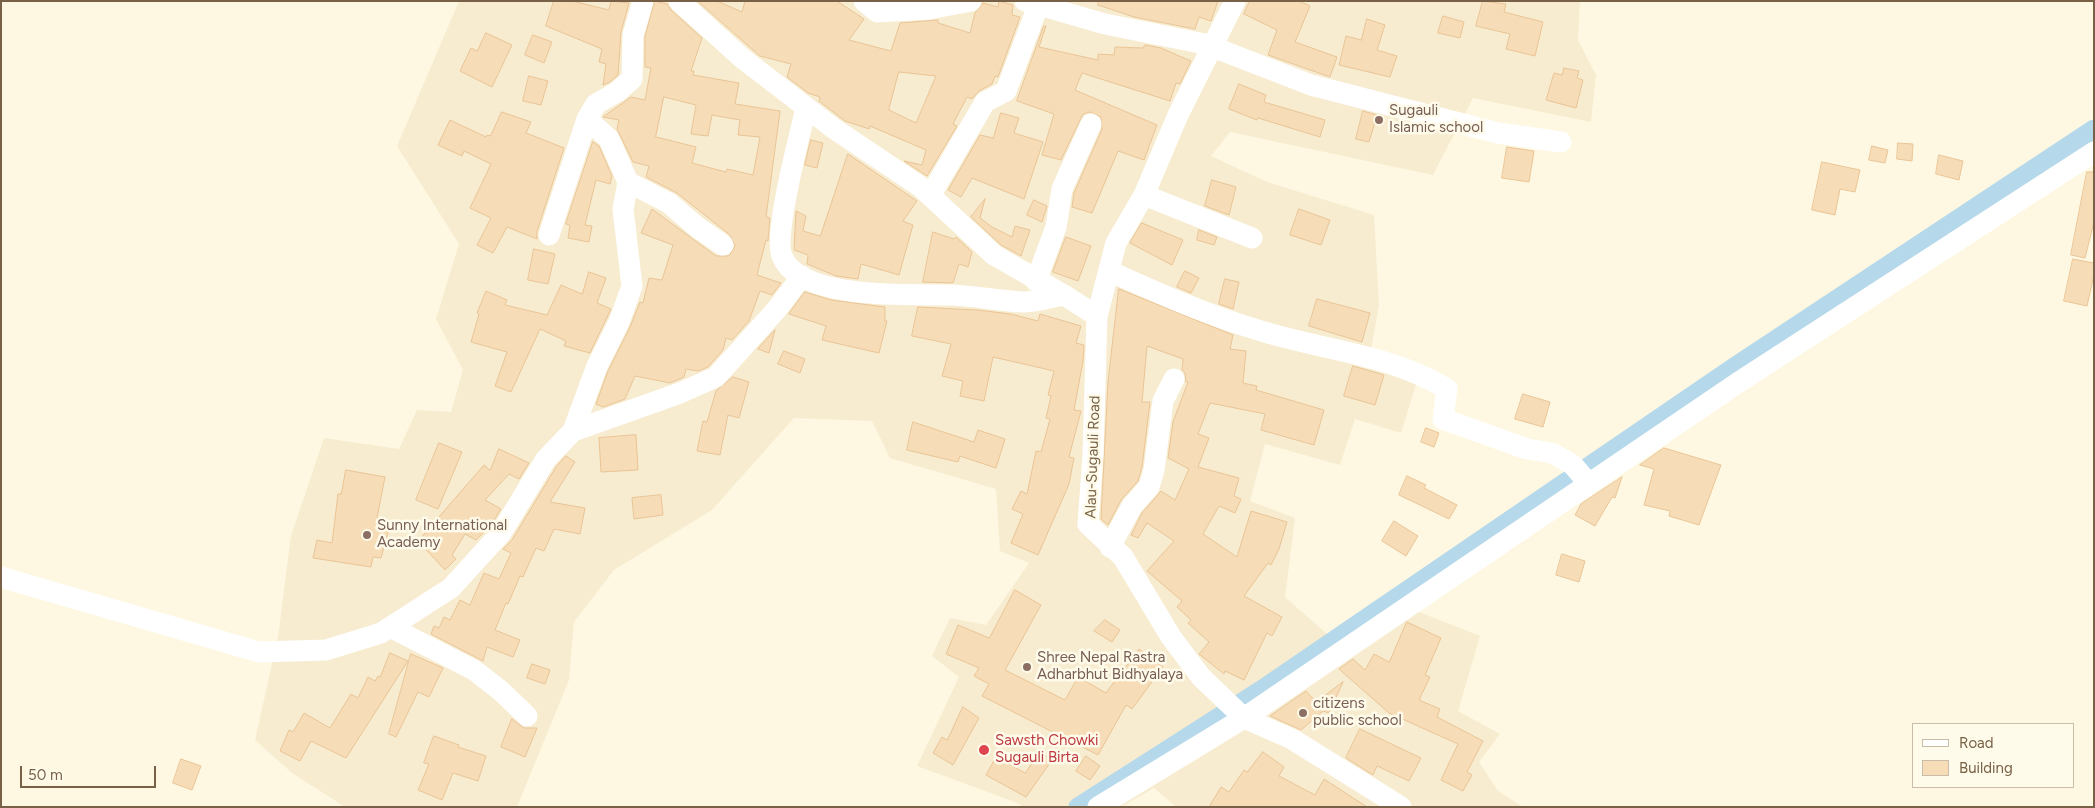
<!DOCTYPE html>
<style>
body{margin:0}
#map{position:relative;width:2095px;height:808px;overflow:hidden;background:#fef8e2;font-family:Figtree,sans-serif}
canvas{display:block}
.frame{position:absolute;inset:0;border:2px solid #786146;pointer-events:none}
.legend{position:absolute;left:1912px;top:723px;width:162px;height:65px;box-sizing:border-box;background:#fffbea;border:1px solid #c9bda8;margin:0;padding:6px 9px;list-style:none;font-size:15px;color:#786146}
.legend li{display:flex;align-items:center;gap:10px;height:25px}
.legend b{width:25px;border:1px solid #c9bda8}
.scale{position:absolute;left:20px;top:766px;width:136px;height:22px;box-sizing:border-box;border:2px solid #786146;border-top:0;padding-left:6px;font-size:15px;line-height:18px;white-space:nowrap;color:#786146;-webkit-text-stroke:4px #fffbea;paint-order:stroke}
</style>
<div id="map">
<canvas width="2095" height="808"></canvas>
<div class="frame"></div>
<ul class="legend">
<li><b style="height:6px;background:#fff"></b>Road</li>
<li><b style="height:14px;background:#f6dcb7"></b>Building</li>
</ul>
<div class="scale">50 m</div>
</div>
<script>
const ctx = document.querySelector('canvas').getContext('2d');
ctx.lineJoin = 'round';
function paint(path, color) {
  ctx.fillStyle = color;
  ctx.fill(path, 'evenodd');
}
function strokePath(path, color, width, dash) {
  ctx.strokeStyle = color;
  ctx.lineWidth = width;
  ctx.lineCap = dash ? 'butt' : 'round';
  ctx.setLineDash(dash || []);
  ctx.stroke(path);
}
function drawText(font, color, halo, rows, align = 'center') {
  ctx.font = font + ' Figtree,sans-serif';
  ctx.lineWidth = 5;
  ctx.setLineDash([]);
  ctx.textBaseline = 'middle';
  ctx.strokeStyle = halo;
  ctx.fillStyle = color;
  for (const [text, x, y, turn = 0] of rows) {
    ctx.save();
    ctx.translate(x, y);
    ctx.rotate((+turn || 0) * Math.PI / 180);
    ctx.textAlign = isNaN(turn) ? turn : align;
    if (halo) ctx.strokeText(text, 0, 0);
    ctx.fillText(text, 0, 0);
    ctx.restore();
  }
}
paint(new Path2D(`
 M459 1H1580L1578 40 1596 75 1591 122 1473 98 1433 175 1230 132 1211 156 1267 182 1374 215 1379 305 1369 360 1418 378 1401 433 1355 419 1340 465 1265 444 1250 501 1295 518 1285 597 1327 634 1404 606 1480 636 1458 711 1500 734 1479 762 1498 791 1523 807H1176L1154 788 1121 807H1022L1020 804 917 766 959 677 932 656 950 618 986 625 1029 563 1000 551 996 489 890 458 872 421 794 418 712 510 614 570 574 622 569 680 517 807H345L292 773 255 740 278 637 291 536 324 438 399 449 417 410 451 412 463 370 436 319 459 244 397 146Z`), '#f7ecd0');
strokePath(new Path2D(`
 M1078 807 1261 690 1734 367 2094 129`), '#b5d8ea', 19);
const building = new Path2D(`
 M554 1H572L609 10 611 1 629 3 621 32 618 75 610 82 603 85 606 64 599 62 602 49 546 26Z
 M655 1 667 4 671 10 702 38 691 71H694L693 75 739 83 735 104 780 111 766 217 770 218 768 241 766 240 757 275 781 283 772 295 760 291 749 321 732 340 726 338 723 350 708 367 698 371 686 369 684 377 670 383 635 376 625 399 603 407 596 404 608 371 630 327 640 302 643 303 649 278 662 280 673 245 641 233 652 209 716 256H729L735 246 730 235 677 193 646 177 649 166 633 162 617 129 619 120 603 117 631 97 645 100 651 68 645 67V37ZM664 97 696 105 691 134 708 136 712 115 740 120 738 135 760 137 753 175 727 169 726 172 692 163 696 147 656 137Z
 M698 1H717L742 12 745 1H837L864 19 849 40 891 51 900 23 938 20V23L970 33 975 13 983 3 998 7 999 1 1013 5 1012 15 1020 17 998 77 995 76 992 84 979 91 972 99 967 97 953 124 957 126 927 176 904 161 922 165 926 150 870 126 869 129 845 121 819 101 820 97 808 93 787 77 791 64 760 56ZM899 72 936 76 916 123 889 110Z
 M1099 1H1218L1211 21 1199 17 1195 29 1134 17 1098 5Z
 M1250 1H1299L1310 6 1295 42 1337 57 1330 77 1268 55 1277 30 1244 14Z
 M1483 1 1506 4 1504 12 1543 22 1535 56 1506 49 1510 34 1476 26Z
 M1443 16 1464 22 1460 38 1438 33Z
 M1367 19 1385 25 1377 50 1397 56 1390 77 1339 65 1346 36 1361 40Z
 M1044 26H1046L1039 47 1098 60V54L1114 55 1115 47 1143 48 1145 45 1161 48 1191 61 1180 84 1176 83 1170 101 1082 73 1075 90 1157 125 1144 160 1118 151 1092 213 1072 207 1074 193 1102 129 1101 117 1090 112 1083 114 1061 160 1042 155 1054 114 1017 101Z
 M486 33 512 45 492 87 460 71 471 48 477 51Z
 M533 35 552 42 544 63 525 55Z
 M1564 68 1579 71 1577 78 1583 80 1576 108 1546 100 1554 73 1562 75Z
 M529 76 548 81 541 105 523 101Z
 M1239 84 1266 95 1264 102 1325 120 1320 137 1258 118 1257 120 1229 109Z
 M1363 111 1377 115 1369 142 1356 139Z
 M502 112 531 122 526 133 564 148 537 231V239L507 227 493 253 477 245 491 218 470 208 491 164 464 151 462 156 438 145 450 120 486 137 487 135 490 136Z
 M1001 113 1019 118 1014 133 1043 142 1024 199 972 178 961 197 948 190 980 135 993 138Z
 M811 140 823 143 817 168 805 165Z
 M593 142 599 146 612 176 610 184 596 180 585 225 592 226 589 242 568 238 570 225 566 224Z
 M1898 143 1913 144 1912 161 1897 159Z
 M1872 146 1888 150 1885 163 1869 160Z
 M1507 147 1534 151 1529 182 1502 178Z
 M848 154 917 201 903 221 913 225 899 275 861 264 858 279 836 276 807 264 808 255 794 250 796 211 806 216 803 231 820 236Z
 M1939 155 1963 161 1959 180 1936 174Z
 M1822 162 1860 170 1855 192 1840 189 1835 215 1812 210Z
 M2087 172H2094V222L2085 258 2071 255Z
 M1212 180 1236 187 1229 215 1205 206Z
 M985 199 980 218 992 227 1012 237 1015 226 1030 230 1021 256 1001 245 971 217Z
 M1034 200 1047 206 1042 222 1027 215Z
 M1299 209 1330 220 1321 245 1290 235Z
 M1142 223 1183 240 1172 265 1130 243Z
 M1199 230 1217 237 1214 245 1197 240Z
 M933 232 954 239 956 237 972 252 968 267 959 264 953 283 923 282Z
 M1066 237 1091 246 1078 281 1053 272Z
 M534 249 555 254 548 284 528 280Z
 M2073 259 2094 263V275L2087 306 2064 301Z
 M1185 271 1199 278 1191 293 1177 287Z
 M589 272 606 278 597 303 611 309 590 353 564 346 566 341 540 329 511 392 495 386 507 352 471 342 479 314 477 313 486 291 507 300 505 305 547 315 561 285 582 294Z
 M1225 279 1239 282 1233 309 1219 304Z
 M1119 289 1233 335 1230 349 1246 351 1243 383 1257 386 1256 390 1324 410 1314 445 1261 430 1265 414 1210 403 1198 434 1209 438 1198 467 1239 478 1234 496 1241 499 1235 513 1219 506 1203 534 1237 557 1251 511 1287 522 1279 549 1271 565 1268 563 1244 596 1282 617 1272 636 1267 633 1244 680 1225 671 1224 674 1199 654 1209 642 1188 623 1191 620 1177 607 1182 601 1147 571 1174 541 1147 523 1138 538 1131 535 1142 513 1161 491 1175 500 1189 469 1168 458 1173 422 1188 382H1186L1185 373 1182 370 1183 359 1147 346 1142 402H1150L1142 467 1138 481 1121 500 1108 525 1101 519 1108 382Z
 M805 292 831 300 885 307V321H887L879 353 822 340 826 326 789 314Z
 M1317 299 1370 313 1362 342 1309 326Z
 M918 307 977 310 1011 314 1038 321 1040 314 1081 326 1076 343 1084 345 1083 361 1074 410 1081 411 1069 457 1074 458 1069 484 1038 555 1011 543 1023 514 1012 509 1021 491 1027 494 1036 451 1041 452 1050 419 1046 418 1051 396 1048 395 1054 371 993 357 984 401 960 396 963 381 942 376 951 344 912 336Z
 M775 330 769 353 758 349Z
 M784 351 805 359 800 373 778 364Z
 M1353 366 1384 375 1375 405 1344 396Z
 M733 377 749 382 739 418 728 415 720 455 697 451 703 421 707 422 716 391Z
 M1523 394 1550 402 1543 427 1515 419Z
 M913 422 974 442 978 430 1005 439 996 468 960 456 958 462 907 450Z
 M1426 428 1439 433 1434 447 1421 442Z
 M636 435 638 470 601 472 599 438Z
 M439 443 462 452 438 509 416 500Z
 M1664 448 1721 465 1699 525 1669 516 1670 511 1644 505 1654 469 1640 465Z
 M499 449 529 463 519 479 509 474 485 500 501 509 491 525 476 540 465 534 452 555 456 559 445 570 418 541 484 465 490 470Z
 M566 456 575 462 550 502 585 508 580 534 554 529 544 551 536 548 523 577 520 576 508 604 506 603 495 630 520 640 513 657 487 647 483 661 431 634 434 626 439 628 444 617 450 620 460 600 470 605 484 573 499 579 511 553 503 549 512 540 556 467Z
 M346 470 385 477 377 518 391 522 381 558 373 557 371 567 313 558 317 540 332 543 338 494H341Z
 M1407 476 1426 485 1424 488 1457 505 1449 519 1399 495Z
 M1622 477 1615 498 1612 497 1595 526 1575 515 1581 504Z
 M661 495 663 515 634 519 632 498Z
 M1394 521 1418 536 1406 556 1382 541Z
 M1562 554 1585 561 1579 582 1556 575Z
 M1015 590 1041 605 1005 670 1065 700 1078 677 1106 693 1139 649 1163 667 1132 709 1126 705 1098 755 982 696 989 684 974 676 979 668 946 654 958 625 989 638Z
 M1105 620 1120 630 1112 642 1094 631Z
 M1407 622 1441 638 1425 675 1430 677 1419 700 1440 709 1437 717 1483 741 1467 772 1472 775 1463 791 1441 780 1458 744 1389 713 1339 669 1353 659 1365 670 1374 654 1389 662Z
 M390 653 408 661 346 758 311 741 300 761 280 751 289 730 293 732 304 713 330 728 351 694 358 698 368 677 375 681 378 676 380 677Z
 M411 654 443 668 429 697 418 692 396 737 389 734Z
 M532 664 550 670 545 684 527 678Z
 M1343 682 1329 713 1323 711 1301 730 1270 716 1306 691 1316 702Z
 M963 707 979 718 953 765 933 753 942 737 947 740Z
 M512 719 524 728H537L525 757 501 747Z
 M1360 729 1421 758 1409 781 1377 766 1373 775 1346 758Z
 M434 736 459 745 458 747 486 756 478 781 453 773 442 800 418 790 429 764 424 763Z
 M1040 752 1052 760 1026 797 986 775 996 757 1025 773Z
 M1263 752 1284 767 1279 776 1315 795 1324 779 1367 807H1209L1221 787 1229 792 1244 770 1247 772Z
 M1086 756 1100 766 1090 780 1076 771Z
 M181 759 201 766 192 790 173 783Z`);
paint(building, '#f6dcb7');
strokePath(building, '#eac596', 1);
strokePath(new Path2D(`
 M679 1 742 58 833 128 921 187 994 255 1064 295 1097 316
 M864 1 877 12 929 9 971 1
 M1025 1 1105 24 1205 44 1311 85 1498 133 1561 142
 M806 108C800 135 773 234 782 256 799 301 912 294 952 295 976 296 999 301 1023 302 1036 302 1051 297 1064 295
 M628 182 669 203 697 227 723 245
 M1144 195 1252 238
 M930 196 985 102 1006 91 1038 6
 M549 235 587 119
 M1109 271C1158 293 1207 315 1258 330 1321 350 1390 354 1447 389L1443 419 1527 449 1552 453 1573 465 1589 484
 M1036 281 1056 227 1062 189 1091 124
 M573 431 597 366 619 322 632 286 623 209 628 182 609 139 587 119 596 104 617 92 632 79 633 35 643 1
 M1110 547 1132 506 1149 487 1154 470 1163 401 1174 379
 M1 577 259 652 326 650 381 633 451 588 501 533 546 459 573 431 680 393 716 377 777 309 802 276
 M390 627 474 670 501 691 527 716
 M1244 718 1739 382 2094 152
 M1244 718 1292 739 1401 807
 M1098 807 1244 718 1201 677 1171 637 1123 557 1088 524 1093 454 1097 316 1116 243 1144 195 1178 115 1235 1`), '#fff', 21);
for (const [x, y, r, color] of [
 [1379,120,5,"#8d6e63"],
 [367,535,5,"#8d6e63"],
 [1027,667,5,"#8d6e63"],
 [1303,713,5,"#8d6e63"],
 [984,750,6,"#e0444e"]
]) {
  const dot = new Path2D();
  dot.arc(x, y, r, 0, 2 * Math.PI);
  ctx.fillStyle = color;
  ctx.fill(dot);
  strokePath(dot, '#fffbea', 2);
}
drawText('15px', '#785e54', '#fffbea', [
 ["Sugauli",1389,111],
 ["Islamic school",1389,128],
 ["Sunny International",377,526],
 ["Academy",377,543],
 ["Shree Nepal Rastra",1037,658],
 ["Adharbhut Bidhyalaya",1037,675],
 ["citizens",1313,704],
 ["public school",1313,721]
], 'left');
drawText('15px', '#786146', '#fffbea', [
 ["Alau-Sugauli Road",1093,457,-88]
]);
drawText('15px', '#be3a42', '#fffbea', [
 ["Sawsth Chowki",995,741],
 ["Sugauli Birta",995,758]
], 'left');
</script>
